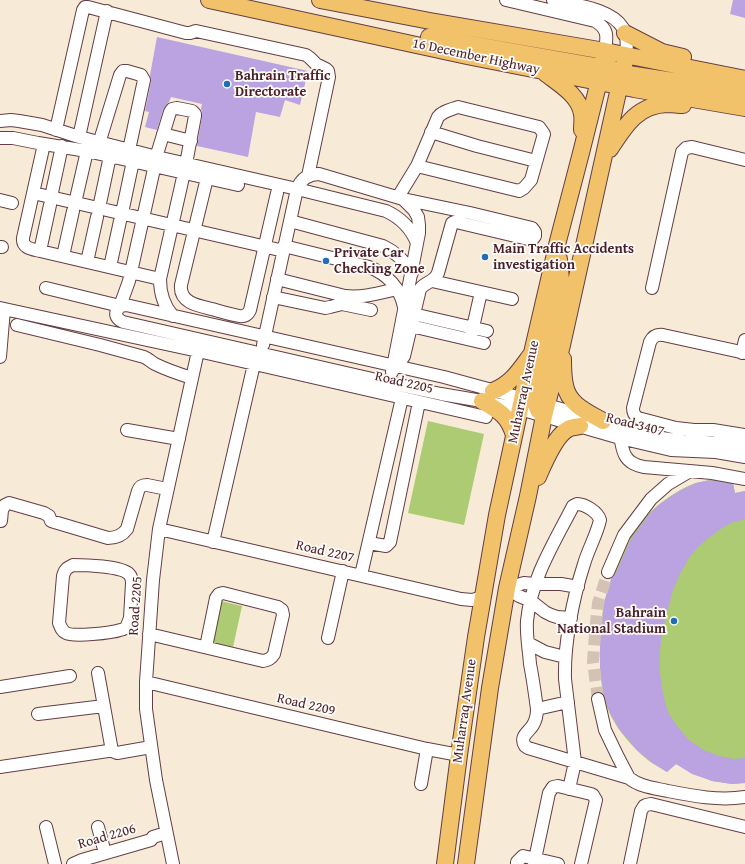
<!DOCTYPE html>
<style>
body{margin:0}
canvas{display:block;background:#f7ebd8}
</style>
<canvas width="745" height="864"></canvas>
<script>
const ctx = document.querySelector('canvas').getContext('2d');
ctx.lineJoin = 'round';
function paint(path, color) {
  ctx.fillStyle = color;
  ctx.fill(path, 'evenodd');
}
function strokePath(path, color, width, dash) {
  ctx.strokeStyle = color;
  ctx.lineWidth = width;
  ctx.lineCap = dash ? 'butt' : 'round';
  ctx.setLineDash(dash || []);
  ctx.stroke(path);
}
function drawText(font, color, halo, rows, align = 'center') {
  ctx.font = font + ' "Gentium Book Plus",serif';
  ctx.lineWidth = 3.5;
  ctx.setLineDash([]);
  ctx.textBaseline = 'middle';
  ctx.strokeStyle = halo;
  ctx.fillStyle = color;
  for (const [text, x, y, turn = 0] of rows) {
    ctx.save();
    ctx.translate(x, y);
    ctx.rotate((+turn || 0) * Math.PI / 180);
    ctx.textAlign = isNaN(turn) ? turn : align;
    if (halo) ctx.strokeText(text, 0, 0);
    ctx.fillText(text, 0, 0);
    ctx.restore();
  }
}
paint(new Path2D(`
 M428 421 484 434 464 525 408 513Z
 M732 478 735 493 745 491V783L732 784 712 781 676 764 667 772C662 769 657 766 652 763 635 751 617 730 609 712 599 689 599 656 601 631 602 621 602 610 605 601 612 571 625 540 646 517 652 509 661 503 669 497 677 492 686 486 696 483 708 480 720 479 732 478Z
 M221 601 242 606 233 647 211 642Z`), '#adcb72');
paint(new Path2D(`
 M733 0H745V18L730 14Z
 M157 37 308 71 300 105 285 100 280 117 256 112 248 157 197 146 202 117V111L201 109 202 104 171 97 169 102 166 105 163 110 157 130 145 127 149 112 145 111 151 82 150 75Z
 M709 480 733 484 735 493 745 491V519L731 523 722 528 710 537 698 547 689 558 680 574 673 590 668 609 663 629 660 649V672L663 694 668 712 677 726 689 740 704 750 719 756 734 759 745 758V783L732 784 712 781 692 774 676 764 667 772 651 762 636 749 619 729 609 711 603 691 600 667V640L604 602 611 579 615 575 631 539 651 512 661 503 679 491 696 483Z`), '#baa3e0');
strokePath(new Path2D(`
 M598 699 593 662 595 634 598 603 608 572`), '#d4c2b5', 12, [12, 6]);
const minor = new Path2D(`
 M506 0 595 21C609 29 607 37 605 51
 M553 0C574 5 611 8 623 28 628 36 627 47 626 56
 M0 121 11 120 19 121 42 125 79 137 157 157 297 189 386 211C401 218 411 228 417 243
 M56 130 83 10 85 7H88L186 33H190L196 31 306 55 310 58 316 64 326 69 328 71 329 77 308 176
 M431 132 477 146 536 161
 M163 134 191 141
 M79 137 107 11
 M0 138H13L38 143 87 151 238 185
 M44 144 23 238C22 248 31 249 40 251L160 279
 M97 150 120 75 123 71H127L141 75 144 80 129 150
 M207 178 181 285C179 303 199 306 212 309 221 312 230 314 239 316 244 317 248 315 250 310L277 193
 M33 193 284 251
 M51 197 62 146
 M398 197 417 166 438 117C443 111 450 110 458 107L539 127 544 134 531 180 524 188 519 191 417 166
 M0 200 12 203
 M75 203 87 151
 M99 208 110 156
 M122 213 133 161
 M290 221 383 246C396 252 404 260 412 273
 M284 246 369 267C387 274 400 288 404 307
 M0 247H2
 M40 251 50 205
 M63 256 73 211
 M87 262 97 217
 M110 267 120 221
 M277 279 345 296C364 298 379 293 397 289
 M432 281 512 299
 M46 288 120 306 129 281 158 151 170 112 172 109 177 108 192 111 195 114V116L186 164 160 279C160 293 163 305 173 316
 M652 288 682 152 686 148 692 147 745 160
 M273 297 325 308 330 307 342 304 371 310
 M0 308 198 351 486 417
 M413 314 487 331
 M17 325 100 345 144 357C149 359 151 362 155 364 167 370 179 374 192 378
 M411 326 484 343
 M471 336 481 292
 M263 345 297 189C301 179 308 174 319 174L403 199 414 210 418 217 419 225V233L392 372
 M742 353 745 340
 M745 353 663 335C657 334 653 336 650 342L633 408C633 413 634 415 638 418L676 428 694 430H713L745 435
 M0 357 4 309
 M393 365 400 362 404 356 420 289C426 281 434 283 438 273L452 223 454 222H456L532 240 535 236V232L532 228 470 213 403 199
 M127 430 179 439
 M620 438C622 443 622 450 625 455 628 462 637 466 644 467L712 473 745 479
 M745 447 725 443 683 441 662 438 633 431 603 421 547 405 444 377 126 305 120 306C114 313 115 318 123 322L390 383 441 394 482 401 520 409 620 438 671 450 716 452 745 457
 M577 504C585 504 598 512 600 520 597 534 588 550 584 564 573 598 564 643 565 679L575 762 528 748 525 746C519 736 529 732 533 725 536 720 537 714 537 709 535 694 533 679 530 664 529 650 526 635 527 621 531 579 554 543 573 506Z
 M1 521 2 510 5 505 9 503 44 513 49 516 51 521 108 538C116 538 122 536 127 529L138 491C140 486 142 485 147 485L167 489
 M159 529 461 599 472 600 483 597
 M213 542 254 364
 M369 543 386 546 390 542 419 402
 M73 565C85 565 121 566 129 574 131 576 132 579 132 583L130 618 126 628C124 629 122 630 120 630 112 633 73 637 66 633 62 631 61 628 59 623L63 576C65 569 67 568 73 565Z
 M608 572 624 535 651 499 668 484 690 471
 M361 575 402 398
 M507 588 519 596 531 601 545 612 551 615 557 617 571 618
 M507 588 524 583 535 584H561L578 587
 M149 634 263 661C268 660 271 659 274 654L283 615 282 610 278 607 223 593 219 594 216 598 206 647
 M328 638 343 571
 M528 643 545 652 565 657
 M98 673 112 751
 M146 682 427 749 459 755
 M0 687 70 676
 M598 699 605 730 618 757 629 778
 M537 709 568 702
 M38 714 104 706
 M0 767 108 751H112L117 753 151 747
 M421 784 427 749
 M569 789 575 762 629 778C640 787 655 788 668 791 693 796 719 801 745 797
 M46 827 55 864
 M98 827 105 853
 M73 864 82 860 151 840 153 837 166 833
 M173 864 156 780 146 709V682L153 580 159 529 198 351
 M517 864V862L523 856 558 864
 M534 864 549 793 553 787 558 786 591 794 593 795 596 800 581 864
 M630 864 641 811 644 806 646 805 651 804 745 827`);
const major = new Path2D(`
 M209 0 467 56 634 89 745 108
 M320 0 430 21 605 51 745 79
 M625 33 662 52 683 57
 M429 37 594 66 611 68
 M545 73C559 84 579 95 582 114 583 119 582 125 582 130
 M613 74 617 73H622L745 92
 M610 149C625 126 637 105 667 104 673 104 678 105 683 105
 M563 359C563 367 563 376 565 385 568 404 587 412 603 421
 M493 391C511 384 519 371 530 356
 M482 401C499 411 508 415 514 435
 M544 416 538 410 535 402 561 280 559 259
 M538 477C544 463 555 436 568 429 571 427 576 427 580 426
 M445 864 459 755 476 637 497 515 532 353 558 241 581 153 599 81 605 51
 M466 864 490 688 507 588 528 496 544 416 562 345 626 56`);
strokePath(minor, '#643e45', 14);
strokePath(major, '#643e45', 18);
strokePath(minor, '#fff', 12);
strokePath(major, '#f2c26a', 16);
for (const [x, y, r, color] of [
 [227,84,4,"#1f6fb2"],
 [485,257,4,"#1f6fb2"],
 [326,261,4,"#1f6fb2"],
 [674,621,4,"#1f6fb2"]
]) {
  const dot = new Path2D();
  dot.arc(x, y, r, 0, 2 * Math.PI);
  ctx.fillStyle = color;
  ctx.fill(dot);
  strokePath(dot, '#fdfcf7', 1.5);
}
drawText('14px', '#4a1f2b', '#fdfcf7', [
 ["16 December Highway",476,57,12],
 ["Road 2205",404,383,13],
 ["Muharraq Avenue",524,392,-78],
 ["Road 3407",635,425,14],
 ["Road 2207",325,552,13],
 ["Road 2205",136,606,-86],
 ["Road 2209",306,705,13],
 ["Muharraq Avenue",465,711,-82],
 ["Road 2206",107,837,-16]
]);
drawText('bold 14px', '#4a1f2b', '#fdfcf7', [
 ["Bahrain Traffic",235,76],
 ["Directorate",235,92],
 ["Main Traffic Accidents",493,249],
 ["investigation",493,265],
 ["Private Car",334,253],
 ["Checking Zone",334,269],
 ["Bahrain",666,613,"right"],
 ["National Stadium",666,629,"right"]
], 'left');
</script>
